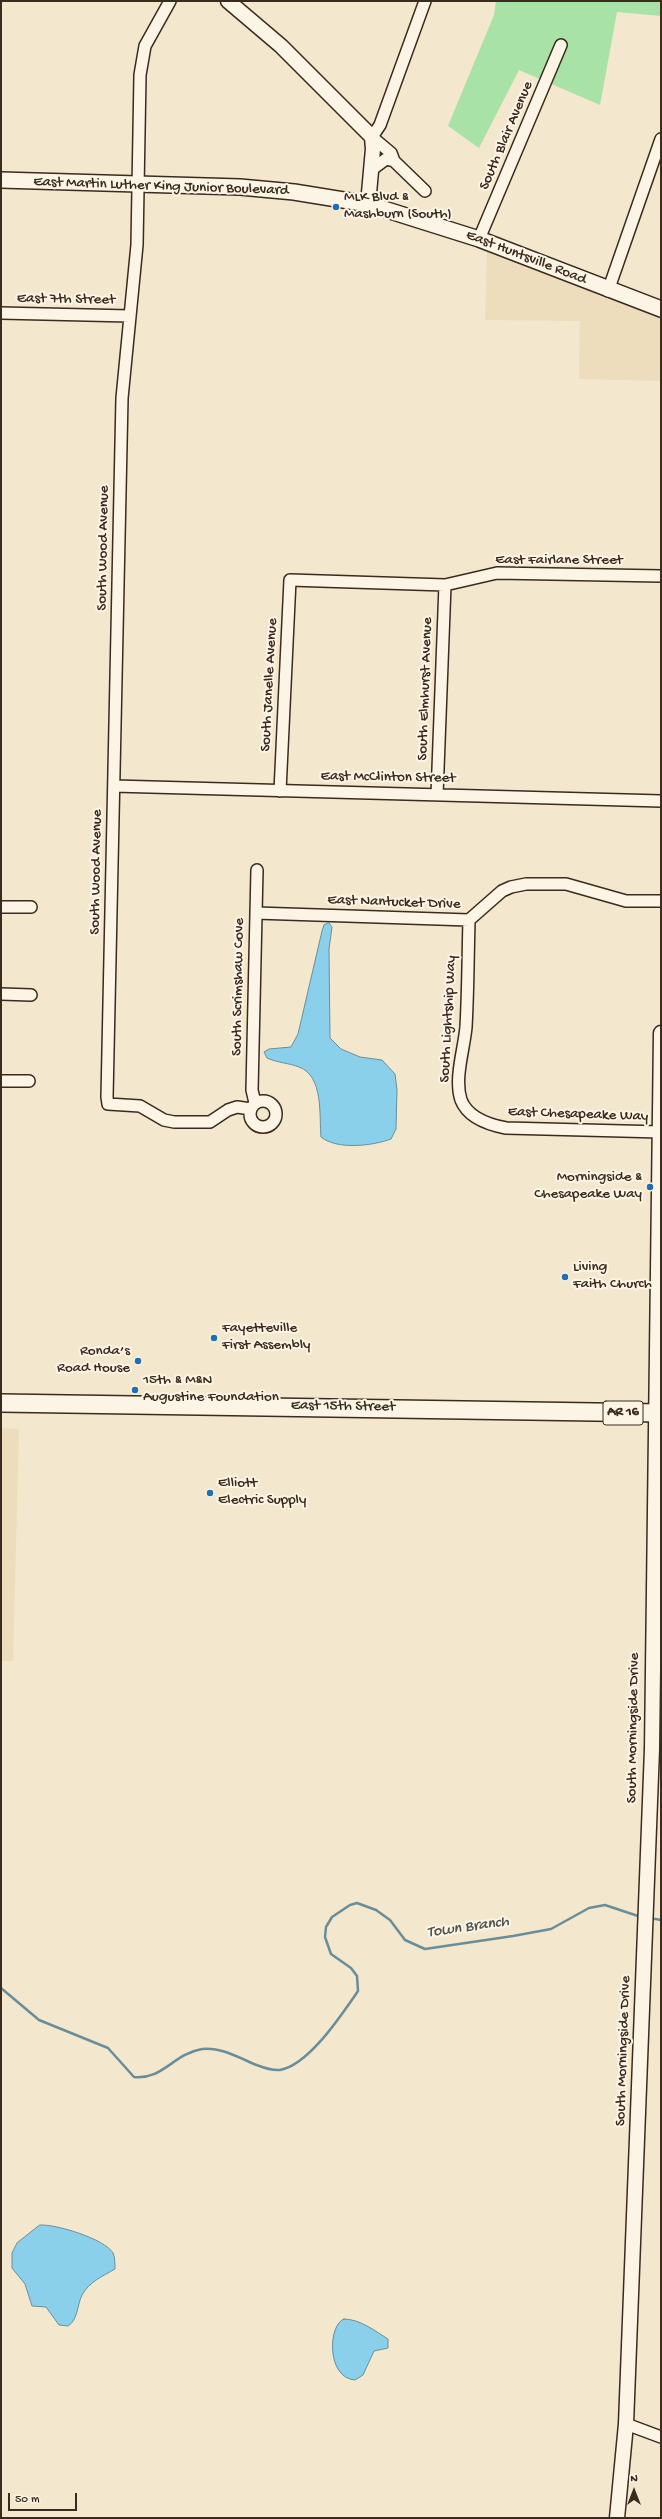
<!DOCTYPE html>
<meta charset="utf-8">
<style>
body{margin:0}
#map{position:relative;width:662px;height:2519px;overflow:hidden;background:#f3e7cd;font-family:"Gochi Hand",sans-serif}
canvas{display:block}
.frame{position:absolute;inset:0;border:2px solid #3b2a1e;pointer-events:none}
.north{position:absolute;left:614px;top:2471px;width:40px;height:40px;-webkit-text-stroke:3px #fcf5e5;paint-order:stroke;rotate:0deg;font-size:11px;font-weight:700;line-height:16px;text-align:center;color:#3b2a1e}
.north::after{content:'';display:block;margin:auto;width:14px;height:18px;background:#3b2a1e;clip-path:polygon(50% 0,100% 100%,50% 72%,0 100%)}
.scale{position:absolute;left:8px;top:2493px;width:69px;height:18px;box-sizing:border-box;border:2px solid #3b2a1e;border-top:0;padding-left:5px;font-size:12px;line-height:14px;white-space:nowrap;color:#3b2a1e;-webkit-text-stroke:3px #fcf5e5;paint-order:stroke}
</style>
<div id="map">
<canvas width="662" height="2519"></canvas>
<div class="frame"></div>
<div class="north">N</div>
<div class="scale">50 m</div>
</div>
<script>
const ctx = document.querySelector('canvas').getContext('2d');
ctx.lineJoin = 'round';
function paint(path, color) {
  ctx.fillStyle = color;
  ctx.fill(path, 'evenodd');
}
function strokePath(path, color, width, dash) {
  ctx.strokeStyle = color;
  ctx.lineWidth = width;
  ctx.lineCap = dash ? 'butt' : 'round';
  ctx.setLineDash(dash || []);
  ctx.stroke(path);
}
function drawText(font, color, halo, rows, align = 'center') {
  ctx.font = font + ' "Gochi Hand",sans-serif';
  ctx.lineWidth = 4;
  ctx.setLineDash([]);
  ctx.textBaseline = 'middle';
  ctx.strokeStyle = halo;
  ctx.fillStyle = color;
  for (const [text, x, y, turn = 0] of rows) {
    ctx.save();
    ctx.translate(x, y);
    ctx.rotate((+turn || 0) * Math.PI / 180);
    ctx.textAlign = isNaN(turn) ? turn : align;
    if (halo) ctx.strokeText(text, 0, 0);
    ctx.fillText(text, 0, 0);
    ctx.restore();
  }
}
paint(new Path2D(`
 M495 245 661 309V381L579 379 580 321 485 320 487 250Z
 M1 1428 19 1429 13 1661H1Z`), '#edddbc');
paint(new Path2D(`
 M496 1H661V16L617 12 600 105 519 70 479 148 448 126 494 15Z`), '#a9e2a6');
const water = new Path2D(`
 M329 923 332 927 329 949 330 1038 341 1049 360 1057 382 1060 395 1074 397 1090 396 1129 391 1139C372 1146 337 1150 321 1137 319 1116 324 1076 299 1067 289 1063 278 1063 267 1058L264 1052 269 1049 291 1047 298 1034 322 931 324 925Z
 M40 2225C56 2224 105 2239 113 2253 115 2257 115 2264 115 2269 103 2276 89 2282 82 2295 77 2305 78 2320 68 2326L59 2325 46 2307 32 2306 25 2284 12 2268V2253L17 2243Z
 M344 2319C360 2319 375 2331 388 2339V2348L374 2351 363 2375 355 2380C326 2378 328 2324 344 2319Z`);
paint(water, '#8ad0eb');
strokePath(water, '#6a8e99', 1);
strokePath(new Path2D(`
 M650 1918 661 1920
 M1 1988 39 2020 108 2048 134 2077C163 2080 173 2054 202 2049 220 2047 238 2057 254 2064 262 2067 271 2071 280 2070 309 2065 342 2014 358 1991L357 1976 351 1968 331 1954 325 1937 326 1927 332 1917 350 1905 357 1903 376 1910 390 1920 405 1940 425 1949 513 1936 551 1929 589 1908 605 1905 641 1917`), '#6a8e99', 2.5);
const minor = new Path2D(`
 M170 1 145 46 140 75 137 245 122 398 107 1097 108 1104 140 1106 164 1120 174 1122H210L228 1110 237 1107 251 1109
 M394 161 391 153 372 137 380 125 425 1
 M371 170 386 159 394 161 425 191
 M479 239 561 45
 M608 291 661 139
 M1 313 130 316
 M114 786 661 801
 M280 791 290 580 445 585 497 573 661 576
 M437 795 445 585
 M1 907H31
 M256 913 469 920 502 891 511 887 526 884H566L626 901H661
 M469 920C468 956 468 992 466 1027 464 1050 454 1078 461 1100 468 1118 490 1125 506 1128L661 1132
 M1 994 31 995
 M1 1081H29
 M250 1114a13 13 0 1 1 26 0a13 13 0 1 1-26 0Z
 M255 1103 252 1090 257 870
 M626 2424 661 2437`);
const tertiary = new Path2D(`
 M228 1 281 46 372 137 373 149 368 204
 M617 2518 626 2424 652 1749 661 1033`);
const secondary = new Path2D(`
 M1 180 240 187 294 192 368 204 479 239 661 309`);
const primary = new Path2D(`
 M1 1403 661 1413`);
strokePath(minor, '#3b2a1e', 14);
strokePath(tertiary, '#3b2a1e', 17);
strokePath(secondary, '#3b2a1e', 18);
strokePath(primary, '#3b2a1e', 20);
strokePath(minor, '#fcf5e5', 11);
strokePath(tertiary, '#fcf5e5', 14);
strokePath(secondary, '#fcf5e5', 15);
strokePath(primary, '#fcf5e5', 17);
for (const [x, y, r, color] of [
 [336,207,4,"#1f6fb2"],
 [650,1187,4,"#1f6fb2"],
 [565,1277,4,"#1f6fb2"],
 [214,1338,4,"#1f6fb2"],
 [138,1361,4,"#1f6fb2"],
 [135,1390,4,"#1f6fb2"],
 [210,1493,4,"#1f6fb2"]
]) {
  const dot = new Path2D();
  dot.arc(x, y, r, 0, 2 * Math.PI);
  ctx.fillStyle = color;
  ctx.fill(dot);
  strokePath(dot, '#fcf5e5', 1.5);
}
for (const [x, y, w] of [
 [623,1413,40]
]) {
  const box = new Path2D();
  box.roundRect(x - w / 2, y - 12, w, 24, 3);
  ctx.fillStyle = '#fcf5e5';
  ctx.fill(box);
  strokePath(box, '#3b2a1e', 1);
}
drawText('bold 14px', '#3b2a1e', null, [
 ["AR 16",623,1413]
]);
drawText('15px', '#3b2a1e', '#fcf5e5', [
 ["South Blair Avenue",507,136,-67],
 ["East Martin Luther King Junior Boulevard",161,187,2],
 ["East Huntsville Road",526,258,21],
 ["East 7th Street",66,300,1],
 ["South Wood Avenue",104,548,-89],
 ["East Fairlane Street",559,561],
 ["South Janelle Avenue",270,685,-87],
 ["South Elmhurst Avenue",426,689,-88],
 ["East McClinton Street",388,778,1],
 ["South Wood Avenue",97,872,-89],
 ["East Nantucket Drive",394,903,2],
 ["South Scrimshaw Cove",239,987,-89],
 ["South Lightship Way",449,1019,-87],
 ["East Chesapeake Way",578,1115,2],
 ["East 15th Street",343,1407,1],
 ["South Morningside Drive",634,1728,-89],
 ["South Morningside Drive",624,2051,-88]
]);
drawText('15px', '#3b2a1e', '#fcf5e5', [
 ["MLK Blvd &",344,198],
 ["Mashburn (South)",344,215],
 ["Morningside &",642,1178,"right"],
 ["Chesapeake Way",642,1195,"right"],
 ["Living",573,1268],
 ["Faith Church",573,1285],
 ["Fayetteville",222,1329],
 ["First Assembly",222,1346],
 ["Ronda’s",130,1352,"right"],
 ["Road House",130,1369,"right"],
 ["15th & M&N",143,1381],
 ["Augustine Foundation",143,1398],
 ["Elliott",218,1484],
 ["Electric Supply",218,1501]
], 'left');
drawText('italic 16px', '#4f5451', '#fcf5e5', [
 ["Town Branch",468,1928,-8]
]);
</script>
